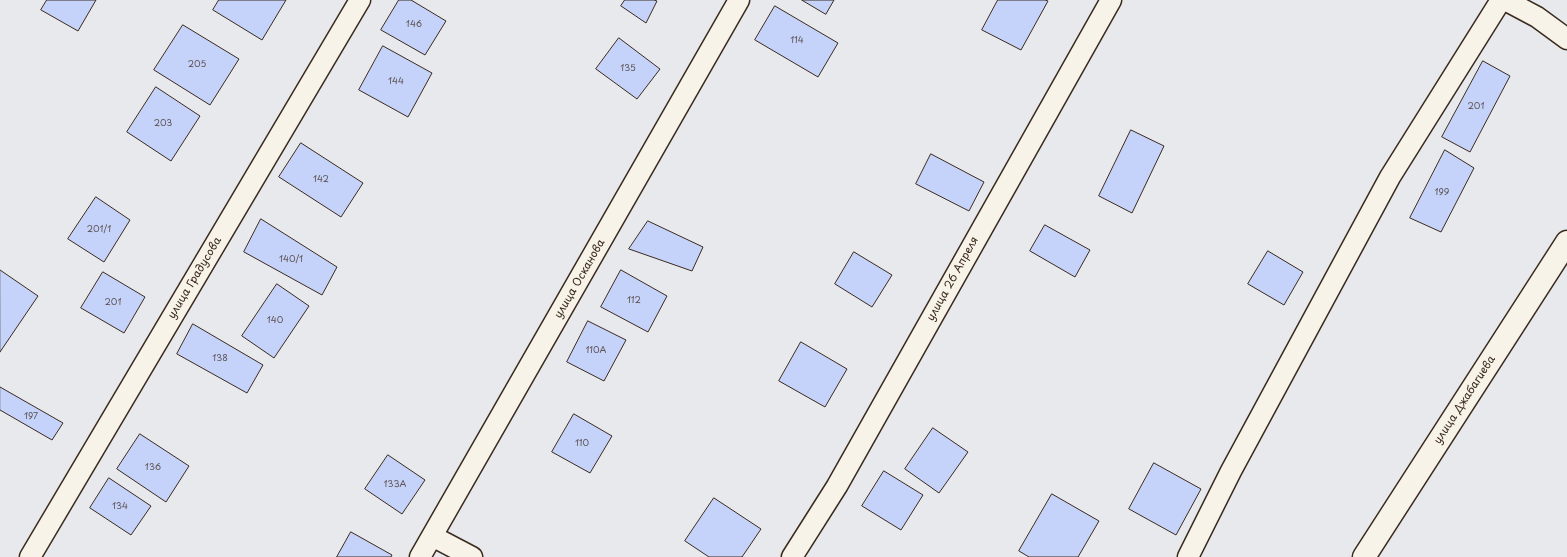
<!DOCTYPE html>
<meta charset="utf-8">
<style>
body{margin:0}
canvas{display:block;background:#e8e9ed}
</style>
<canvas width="1567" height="557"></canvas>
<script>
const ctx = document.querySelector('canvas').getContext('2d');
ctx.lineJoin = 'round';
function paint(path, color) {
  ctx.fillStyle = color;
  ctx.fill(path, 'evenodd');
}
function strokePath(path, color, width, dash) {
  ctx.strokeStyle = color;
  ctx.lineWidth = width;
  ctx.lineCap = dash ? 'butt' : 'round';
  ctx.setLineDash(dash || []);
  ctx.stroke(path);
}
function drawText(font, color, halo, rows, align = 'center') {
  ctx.font = font + ' "Playpen Sans",sans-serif';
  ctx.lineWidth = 3.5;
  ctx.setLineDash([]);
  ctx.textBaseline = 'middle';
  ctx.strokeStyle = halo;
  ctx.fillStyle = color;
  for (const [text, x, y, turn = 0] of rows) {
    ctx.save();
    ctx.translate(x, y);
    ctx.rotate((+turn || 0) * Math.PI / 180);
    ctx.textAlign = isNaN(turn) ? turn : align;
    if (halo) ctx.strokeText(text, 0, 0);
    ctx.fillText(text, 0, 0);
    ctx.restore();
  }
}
const building = new Path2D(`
 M47 0H96L78 31 41 10Z
 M219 0H286L262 40 213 10Z
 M399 0H411L446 21 425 55 381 30Z
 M625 0H654L657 1 646 23 621 6Z
 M802 0H834L826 14Z
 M998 0H1045L1048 1 1021 50 982 30Z
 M775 6 838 43 818 77 755 40Z
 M183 25 239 59 210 105 154 70Z
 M619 38 660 69 637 99 596 69Z
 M383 46 432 73 408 117 359 90Z
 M1483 61 1510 76 1470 152 1442 137Z
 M156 87 200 116 171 161 127 132Z
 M1131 130 1164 146 1132 213 1099 196Z
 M301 143 363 183 341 217 279 177Z
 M1445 150 1474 168 1441 232 1410 218Z
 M931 154 984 182 969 211 916 184Z
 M96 197 130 220 104 262 68 239Z
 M261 219 337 267 322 295 244 252Z
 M648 221 703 247 692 271 629 249Z
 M1045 225 1090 250 1075 277 1030 251Z
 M1268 251 1303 272 1284 305 1248 284Z
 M854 252 892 275 872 307 835 284Z
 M0 270 38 296 0 352Z
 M621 270 667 296 648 332 601 307Z
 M103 272 145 297 124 333 81 308Z
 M277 284 309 306 274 358 242 336Z
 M588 321 626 340 604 381 567 362Z
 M193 324 263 365 247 393 177 354Z
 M801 342 847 369 825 407 779 381Z
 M0 387 63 423 52 440 0 410Z
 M574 414 612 436 590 473 552 452Z
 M933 428 968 452 939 493 905 469Z
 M140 434 189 466 166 502 117 469Z
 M388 455 425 480 402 514 365 489Z
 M1154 463 1201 489 1176 535 1129 509Z
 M884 471 923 495 901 530 862 506Z
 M109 478 151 506 131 535 90 508Z
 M1052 494 1099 521 1078 557H1029L1019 551Z
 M714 498 761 529 742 557H709L685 541Z
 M351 532 392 555 391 557H337Z`);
paint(building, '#c5d2f9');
strokePath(building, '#3b2a1e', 1);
const minor = new Path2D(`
 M1505 0 1537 17 1567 39
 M432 536 472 557
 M30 557 360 0
 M420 557 739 0
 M792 557 837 486 1111 0
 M1188 557 1231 471 1390 177 1501 0`);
const secondary = new Path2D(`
 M1364 557 1567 242`);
strokePath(minor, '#3b2a1e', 23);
strokePath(secondary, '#3b2a1e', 25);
strokePath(minor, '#f7f3e8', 20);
strokePath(secondary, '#f7f3e8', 22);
drawText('9px', '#5e5455', null, [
 ["146",414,25],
 ["114",797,41],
 ["205",197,65],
 ["135",628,69],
 ["144",396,82],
 ["201",1476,107],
 ["203",163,124],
 ["142",321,180],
 ["199",1442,193],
 ["201/1",99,230],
 ["140/1",291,260],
 ["112",634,301],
 ["201",113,303],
 ["140",275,321],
 ["110А",596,351],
 ["138",220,359],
 ["197",31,417],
 ["110",582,444],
 ["136",153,468],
 ["133А",395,485],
 ["134",120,507]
]);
drawText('11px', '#3b2a1e', '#f7f3e8', [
 ["улица Градусова",195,278,-59],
 ["улица Осканова",580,279,-60],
 ["улица 26 Апреля",953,279,-61],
 ["улица Джабагиева",1465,400,-57]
]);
</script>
